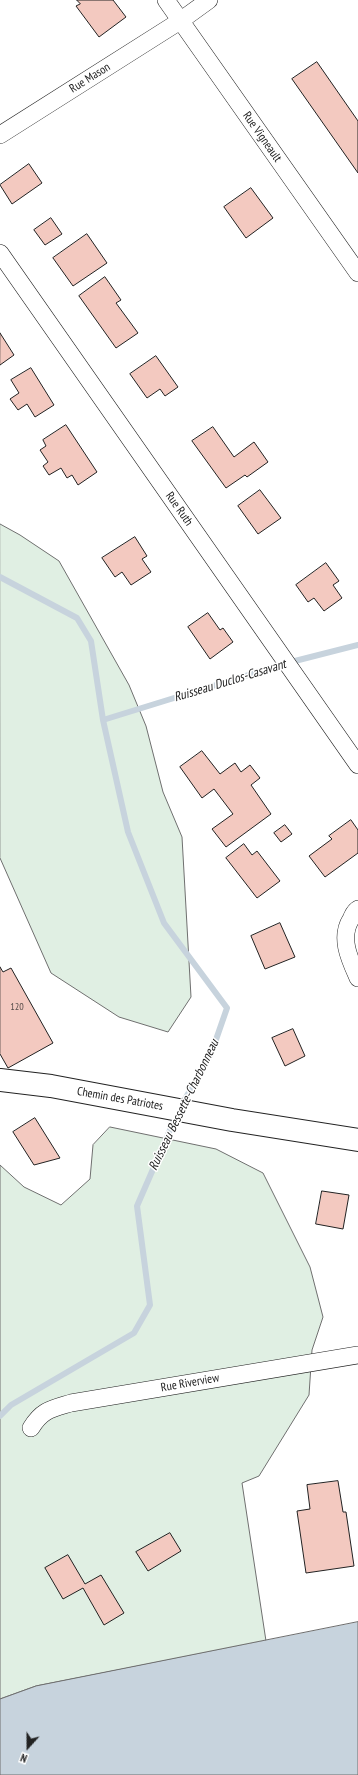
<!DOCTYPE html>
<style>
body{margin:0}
#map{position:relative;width:358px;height:1775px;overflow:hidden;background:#fff;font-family:"PT Sans Narrow",sans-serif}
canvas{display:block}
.north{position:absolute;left:8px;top:1727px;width:40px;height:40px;-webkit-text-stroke:3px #fff;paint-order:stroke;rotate:201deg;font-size:11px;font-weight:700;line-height:16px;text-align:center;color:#222}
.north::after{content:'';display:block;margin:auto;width:14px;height:18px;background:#222;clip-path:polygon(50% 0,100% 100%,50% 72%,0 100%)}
</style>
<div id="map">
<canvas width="358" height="1775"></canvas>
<div class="north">N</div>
</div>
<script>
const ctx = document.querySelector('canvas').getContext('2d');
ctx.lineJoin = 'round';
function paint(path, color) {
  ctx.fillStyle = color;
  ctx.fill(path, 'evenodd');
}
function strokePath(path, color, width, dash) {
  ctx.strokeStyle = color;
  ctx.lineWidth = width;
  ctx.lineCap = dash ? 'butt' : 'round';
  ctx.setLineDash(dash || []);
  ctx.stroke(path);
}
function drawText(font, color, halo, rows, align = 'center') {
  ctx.font = font + ' "PT Sans Narrow",sans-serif';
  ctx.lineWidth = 3;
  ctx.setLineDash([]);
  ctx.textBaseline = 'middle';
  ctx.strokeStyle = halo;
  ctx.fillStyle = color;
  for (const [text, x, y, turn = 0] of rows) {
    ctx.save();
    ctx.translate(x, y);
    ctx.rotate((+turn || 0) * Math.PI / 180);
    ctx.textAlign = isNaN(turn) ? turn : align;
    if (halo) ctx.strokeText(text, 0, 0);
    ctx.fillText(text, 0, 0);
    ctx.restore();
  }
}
const green = new Path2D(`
 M0 524 20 535 59 561 129 685 146 726 163 792 182 837 191 997 168 1032 119 1017 51 973 0 858Z
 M110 1127 216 1149 263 1173 310 1267 323 1317 312 1350 309 1395 259 1476 242 1483 266 1641 36 1686 0 1699V1165L24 1187 61 1205 90 1179 93 1145Z`);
paint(green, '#e0efe3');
strokePath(green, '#6f6f6f', 1);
const water = new Path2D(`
 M358 1622V1775H0V1699L36 1686Z`);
paint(water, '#c7d3dd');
strokePath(water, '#6f6f6f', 1);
strokePath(new Path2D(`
 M0 577 77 618 91 641 103 720 128 832 164 923 227 1008 211 1054 181 1106
 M103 720 287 663 358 645
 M0 1416 11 1405 134 1333 150 1305 137 1206 177 1114`), '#c7d3dd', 6);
const building = new Path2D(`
 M77 0H113L126 17 99 37 76 6 80 4Z
 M317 62 358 121V173L292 79Z
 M29 164 42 183 12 204 0 185Z
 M251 188 273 218 246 238 224 207Z
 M51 218 62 234 45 245 34 230Z
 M87 234 107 263 73 286 53 258Z
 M105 277 121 300 116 303 138 333 116 348 79 296Z
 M0 333 14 355 0 365Z
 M156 356 178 387 165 396 160 389 147 398 130 374Z
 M31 368 54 405 35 417 27 404 18 410 10 399 19 393 11 380Z
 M66 425 97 472 78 485 72 475 67 478 61 468 49 475 43 466 48 462 40 450 46 446 43 440Z
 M213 427 234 457 254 442 268 462 247 477 245 475 226 488 192 441Z
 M260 490 281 518 258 534 238 506Z
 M135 537 147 556 142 559 151 572 131 585 122 572 115 577 102 558Z
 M326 563 339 581 333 585 342 598 324 611 314 598 308 602 296 585Z
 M208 613 220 630 223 628 233 642 210 659 188 627Z
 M202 751 220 774 235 763 241 772 250 765 260 778 251 785 271 814 226 847 212 829 233 814 214 789 202 798 180 767Z
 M351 820 358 830V853L325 877 309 856 332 839 329 836Z
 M285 825 292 834 281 842 274 833Z
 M244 844 252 855 257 851 280 881 257 898 226 858Z
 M280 923 295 957 265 969 251 936Z
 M0 967 3 972 11 968 53 1043 8 1068 0 1054Z
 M293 1029 305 1056 285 1066 272 1038Z
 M35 1118 60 1158 34 1165 13 1132Z
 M322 1191 349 1195 343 1229 316 1224Z
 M338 1481 343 1512H346L354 1566 306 1573 297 1511 310 1509 307 1485Z
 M170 1533 181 1551 148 1571 136 1552Z
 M68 1555 85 1584 101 1575 124 1613 104 1625 83 1588 63 1599 45 1568Z`);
paint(building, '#f3c9c0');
strokePath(building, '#222', 1);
const minor = new Path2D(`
 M166 0 358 273
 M0 135 180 21 209 0
 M0 253 358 765
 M358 909C354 911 353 915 351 919 339 938 350 960 358 978
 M31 1428C42 1410 51 1409 71 1403L358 1355`);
const primary = new Path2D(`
 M0 1080 51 1086 232 1120 358 1140`);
strokePath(minor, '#222', 18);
strokePath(primary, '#222', 24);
strokePath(minor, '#fff', 17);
strokePath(primary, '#fff', 22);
drawText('10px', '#564c4a', null, [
 ["120",17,1007]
]);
drawText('12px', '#222', '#fff', [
 ["Rue Mason",90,78,-32],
 ["Rue Vigneault",262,137,55],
 ["Rue Ruth",179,509,55],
 ["Chemin des Patriotes",120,1099,10],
 ["Rue Riverview",190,1383,-10]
]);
drawText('italic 13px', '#222', '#fff', [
 ["Ruisseau Duclos-Casavant",230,681,-17],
 ["Ruisseau Bessette-Charbonneau",184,1105,-64]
]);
</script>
